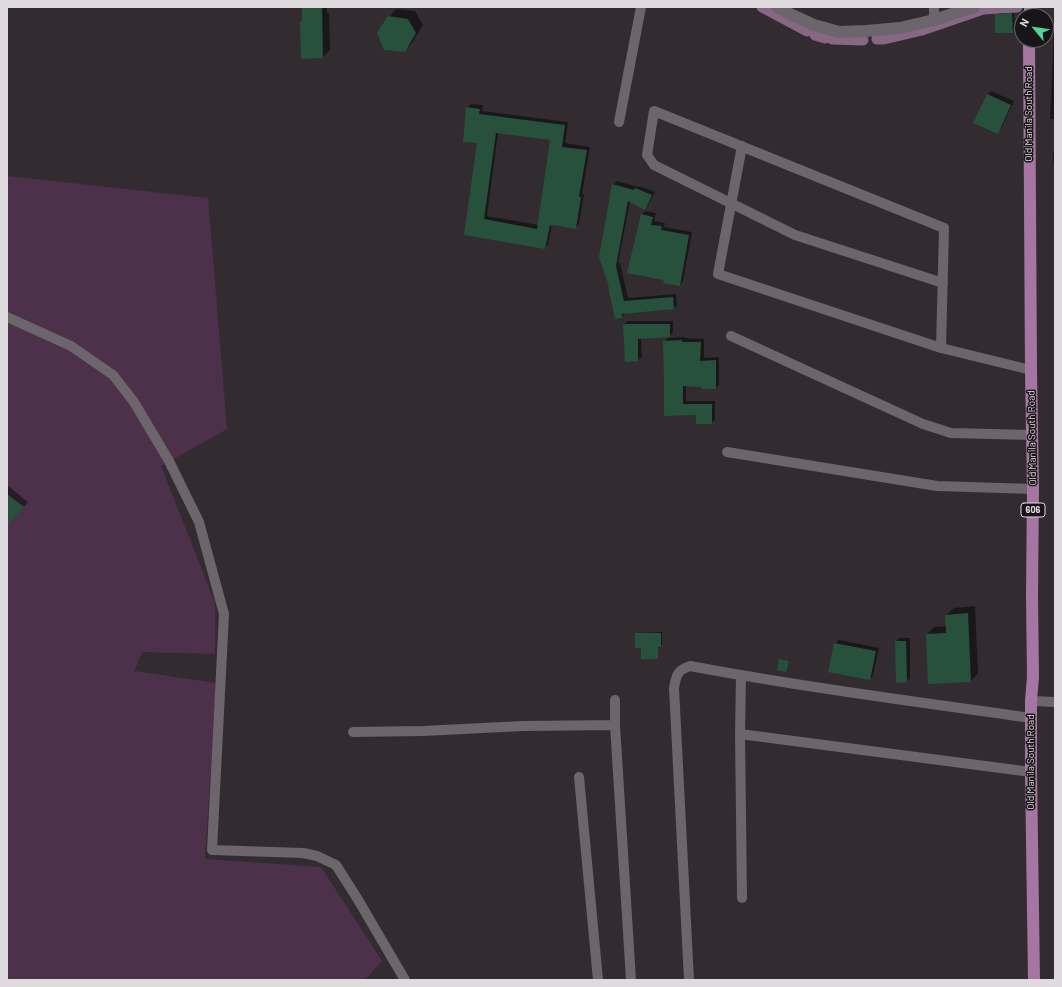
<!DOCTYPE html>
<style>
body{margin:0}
#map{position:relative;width:1062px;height:987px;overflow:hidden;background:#322c31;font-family:Barlow,sans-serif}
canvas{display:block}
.frame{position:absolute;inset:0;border:8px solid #dedade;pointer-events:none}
.north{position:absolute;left:1014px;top:8px;width:40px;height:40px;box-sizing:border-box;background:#181518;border:1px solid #676467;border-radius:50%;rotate:299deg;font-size:11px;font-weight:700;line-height:16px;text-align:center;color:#dedade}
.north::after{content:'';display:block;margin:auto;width:14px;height:18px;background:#52d397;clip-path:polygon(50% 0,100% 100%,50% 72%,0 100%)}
</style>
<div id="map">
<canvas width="1062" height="987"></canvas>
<div class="frame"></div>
<div class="north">N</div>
</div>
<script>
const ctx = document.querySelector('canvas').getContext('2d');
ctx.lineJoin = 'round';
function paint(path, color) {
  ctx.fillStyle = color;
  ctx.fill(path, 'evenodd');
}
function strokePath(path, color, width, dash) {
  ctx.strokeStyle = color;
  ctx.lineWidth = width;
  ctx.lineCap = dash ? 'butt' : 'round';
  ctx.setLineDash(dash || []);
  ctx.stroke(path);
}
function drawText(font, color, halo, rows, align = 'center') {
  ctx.font = font + ' Barlow,sans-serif';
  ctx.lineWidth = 3;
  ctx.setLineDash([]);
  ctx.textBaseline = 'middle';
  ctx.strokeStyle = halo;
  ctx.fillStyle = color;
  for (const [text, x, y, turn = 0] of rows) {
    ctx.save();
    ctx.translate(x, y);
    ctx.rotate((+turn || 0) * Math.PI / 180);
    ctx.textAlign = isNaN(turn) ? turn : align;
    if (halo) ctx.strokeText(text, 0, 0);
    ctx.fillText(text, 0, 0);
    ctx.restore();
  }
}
paint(new Path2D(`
 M7 176 208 198 227 429 161 466 215 603V654L142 652 134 671 216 683 205 859 321 867 382 961 365 980H7Z`), '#4d314b');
paint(new Path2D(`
 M303 7H327V13H329L330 50 323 57 301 21 303 19Z
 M396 9 415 11 423 25 412 43 405 51 389 17Z
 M998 12H1014L1015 30 1012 32 996 14Z
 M1054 24H1055V119H1050Z
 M991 91 1014 101 1001 129 997 133 988 94Z
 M471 104 483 105 482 111 568 122 565 143 590 147 582 194H584L579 224 576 227 552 225 548 244 545 248 465 234 478 142 467 108ZM498 133 551 139 539 225 487 216Z
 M1054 152H1055V162H1053V153Z
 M617 181 638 187 639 186 655 192 648 205 644 208 630 201 618 263H620L628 298 676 294 677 305 674 308 626 312 622 317 610 286 613 185Z
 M645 211 656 213 654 221 665 223 664 227 692 232 683 281 680 285 665 279 642 214Z
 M628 321H673V332L670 336 641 338 642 357 638 360 624 324Z
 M685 337V338L704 339V358L719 357V385L716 388 702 386 686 385V401H715V419L712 423 697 414 665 415 664 342 668 338Z
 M7 485 28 502 7 527Z
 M975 606 978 673 971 681 927 634 934 627 947 626 946 615 954 608Z
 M662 632V645L658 646V658L642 647 636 633H637Z
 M899 638H910V678L907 681 896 642Z
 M839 640 879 648 873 675 870 679 830 671 835 643Z`), '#0007');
strokePath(new Path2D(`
 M762 7 807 31
 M815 35 825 38
 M832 39 863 40
 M877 39H884L922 30 983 9 1017 7`), '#876784', 11);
paint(new Path2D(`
 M302 7H322L323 58 301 59 300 21H302Z
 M1012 13 1013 33H995V14Z
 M388 16 408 19 416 33 405 52 384 50 377 33Z
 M987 94 1011 105 998 134 973 123Z
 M466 107 480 109 479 114 565 125 562 147 587 150 579 197H581L576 229 553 225 552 226 550 225 545 249 464 235 477 143 463 142ZM496 133 550 140 537 229 484 219Z
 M612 184 634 190 635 188 652 195 645 210 628 201 616 266 624 301 673 297 674 309 622 314V318L615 319 608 286H609L599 257Z
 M641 214 653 217 651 225 662 226 661 230 689 235 680 286 663 283 664 280 627 273Z
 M623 324H670V337L638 339V361L625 362Z
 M682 340V342H701L700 361 716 360V389H701V387L683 386V404H712V424H696V415L664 416V380L663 341Z
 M7 494 24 507 7 527Z
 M968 613 971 682 928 684 926 634 946 633 945 615Z
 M635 633H661V647H658V659H641V648H635Z
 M895 641H906L907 682 896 683Z
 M834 643 876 651 870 680 828 672Z
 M779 659 789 661 786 672 777 670Z`), '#27513c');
strokePath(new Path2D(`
 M934 20V7
 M619 122 641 7
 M742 146 718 274 941 348 1031 370
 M7 317 71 346 113 375 134 402 169 461 199 522 224 614 212 850 303 853 317 856 336 865 357 898 405 980
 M731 336 923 424 951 433 1032 435
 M941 348 944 228 654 111 647 155 654 165 795 235 943 283
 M727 452 937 486 1033 489
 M741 675 740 734 742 898
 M615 700V725L631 980
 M1031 701 1055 702
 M353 732 423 731 523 726 615 725
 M740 734 1031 772
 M579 777 598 980
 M689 980 674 688C676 676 677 670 690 666 803 687 917 702 1031 718`), '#6c656b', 10);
strokePath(new Path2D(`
 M777 7 794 16 814 25 839 32 866 31 900 28 934 20 974 7`), '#6c656b', 12);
strokePath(new Path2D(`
 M1030 16V7
 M1029 40 1031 370 1033 489 1032 595 1033 677 1031 701V772L1034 980`), '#a676a2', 12);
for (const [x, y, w] of [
 [1033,510,24]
]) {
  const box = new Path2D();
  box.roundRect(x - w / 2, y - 7, w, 14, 3);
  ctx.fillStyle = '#181518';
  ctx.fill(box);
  strokePath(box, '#dedade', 1);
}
drawText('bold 9px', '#dedade', null, [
 ["606",1033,510]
]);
drawText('10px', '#dedade', '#181518', [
 ["Old Manila South Road",1029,114,-90],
 ["Old Manila South Road",1032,438,-91],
 ["Old Manila South Road",1031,762,-90]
]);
</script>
